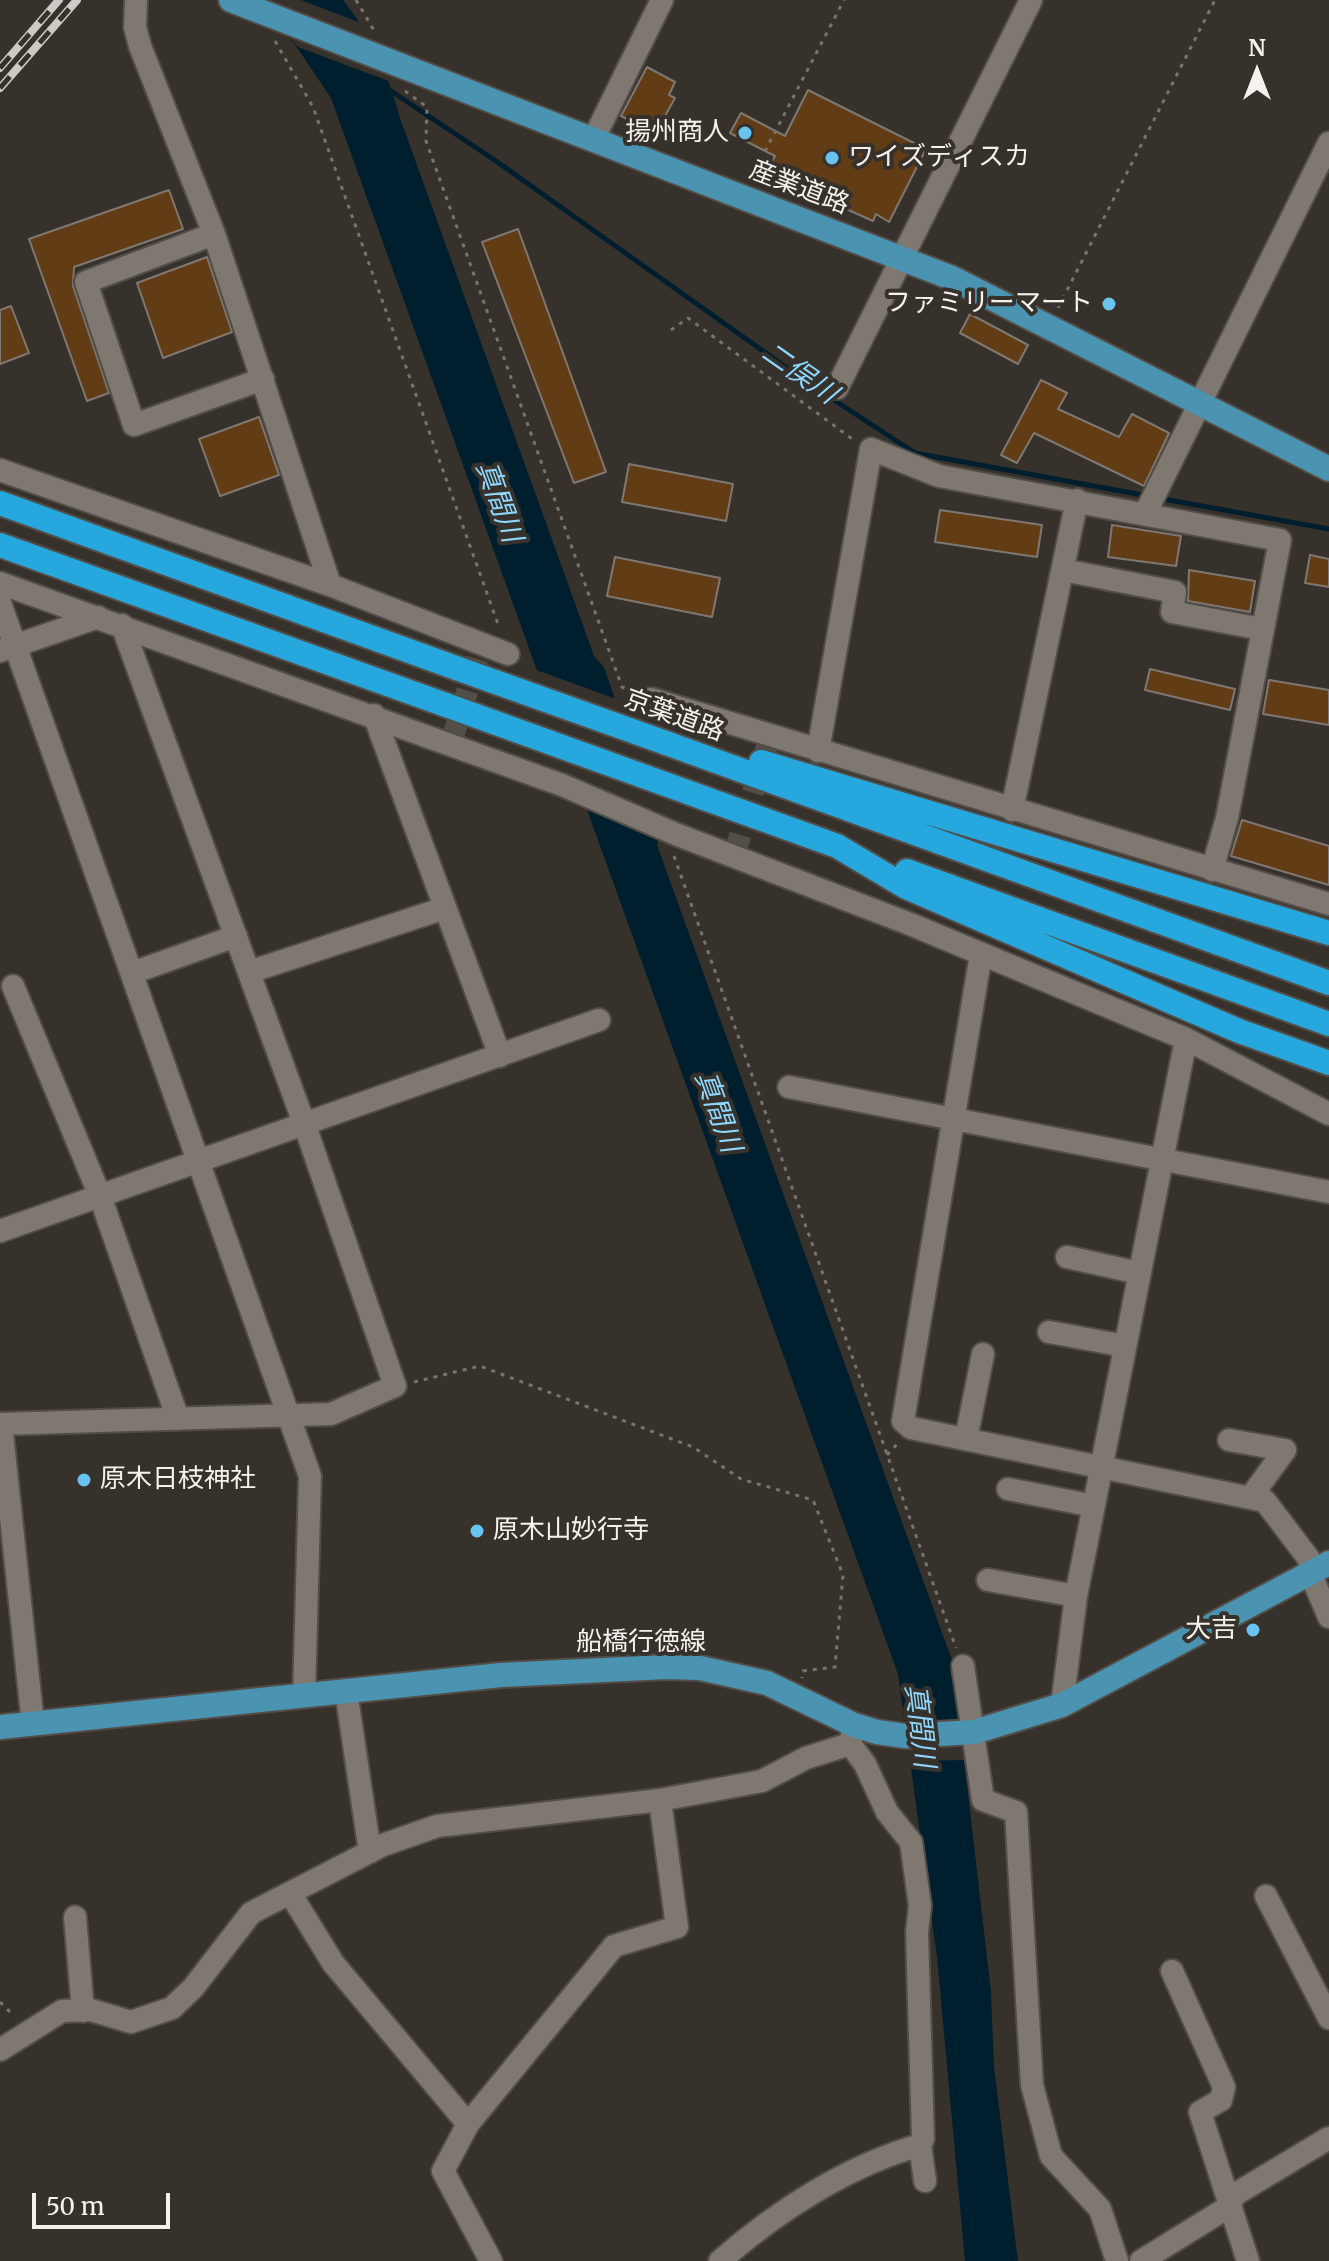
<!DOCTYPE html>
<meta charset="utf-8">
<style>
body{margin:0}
#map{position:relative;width:1329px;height:2261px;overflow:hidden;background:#37312b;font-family:Merriweather,serif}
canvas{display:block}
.north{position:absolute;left:1217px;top:32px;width:80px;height:80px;-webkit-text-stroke:6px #37312b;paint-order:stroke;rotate:0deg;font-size:22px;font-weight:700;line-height:32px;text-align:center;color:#f5f1ed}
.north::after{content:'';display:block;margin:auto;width:28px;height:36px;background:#f5f1ed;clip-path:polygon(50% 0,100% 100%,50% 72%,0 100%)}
.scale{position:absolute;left:32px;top:2193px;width:138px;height:36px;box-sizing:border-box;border:4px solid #f5f1ed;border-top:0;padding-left:10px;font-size:24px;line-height:28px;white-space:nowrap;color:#f5f1ed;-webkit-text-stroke:6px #37312b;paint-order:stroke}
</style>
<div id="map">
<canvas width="1329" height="2261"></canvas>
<div class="north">N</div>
<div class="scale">50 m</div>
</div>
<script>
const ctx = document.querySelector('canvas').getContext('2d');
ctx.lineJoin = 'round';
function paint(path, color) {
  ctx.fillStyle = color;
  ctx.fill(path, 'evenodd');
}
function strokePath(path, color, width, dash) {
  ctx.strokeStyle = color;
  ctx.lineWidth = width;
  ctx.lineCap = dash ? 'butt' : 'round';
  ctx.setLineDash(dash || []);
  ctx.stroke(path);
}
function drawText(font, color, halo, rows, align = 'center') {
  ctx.font = font + ' Merriweather,"Noto Sans JP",serif';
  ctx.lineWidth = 8;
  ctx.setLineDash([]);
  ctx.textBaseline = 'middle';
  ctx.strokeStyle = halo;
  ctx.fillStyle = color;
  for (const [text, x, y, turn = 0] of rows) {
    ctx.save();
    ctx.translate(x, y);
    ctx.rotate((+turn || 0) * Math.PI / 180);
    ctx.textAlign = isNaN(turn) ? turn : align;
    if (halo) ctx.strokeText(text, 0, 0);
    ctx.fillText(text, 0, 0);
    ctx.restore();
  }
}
paint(new Path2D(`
 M265 0H343C371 35 389 76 400 118L594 656 604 667 660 832 657 845 953 1663 991 1992 994 2067 1018 2261H965L937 1957 898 1674 331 98Z`), '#001f2e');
paint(new Path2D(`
 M301 0 361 23 394 83 298 47 261 0Z
 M531 668 619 700 657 813 571 782Z
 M964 1719 969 1760 906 1761 902 1721Z`), '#37312b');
strokePath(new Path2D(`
 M391 91 496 161 808 383 915 453 1148 496
 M1158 498 1329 529`), '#001f2e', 5);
const building = new Path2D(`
 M647 67 675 82 669 95 675 98 655 134 621 116Z
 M808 90 926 149 889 222 876 214 873 221 786 182 792 171 772 162 775 156 730 133 741 113 785 136Z
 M169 190 183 229 74 267 73 286 109 393 87 401 29 239Z
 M518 229 606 472 574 483 482 242Z
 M207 257 232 332 163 358 137 283Z
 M11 306 29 353 0 364V310Z
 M970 314 1028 345 1018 364 960 333Z
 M1041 380 1067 393 1058 409 1119 437 1132 414 1169 433 1144 486 1034 433 1017 463 1001 455Z
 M259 417 279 475 220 496 199 439Z
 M629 464 733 484 726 521 622 502Z
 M940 510 1042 525 1037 557 935 542Z
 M1112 525 1181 536 1176 566 1108 557Z
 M1310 555 1329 559V587L1305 583Z
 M615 557 720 578 712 617 607 596Z
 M1189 570 1255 581 1250 612 1188 601Z
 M1150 669 1235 689 1230 710 1145 690Z
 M1269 680 1329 690V725L1263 714Z
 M1242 820 1329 846V885L1231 856Z`);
paint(building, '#613c15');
strokePath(building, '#7f7872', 2);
strokePath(new Path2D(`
 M451 743 482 644
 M734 856 770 736`), '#544e48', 22, [22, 11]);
const minor = new Path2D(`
 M136 0 135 27 140 46 214 234 330 585
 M594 138 662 0
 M214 234 86 282 134 425 263 379
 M837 388 1031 0
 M0 470 330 585 508 654
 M1145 514 1329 143
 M1063 570 1175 592 1172 612 1262 629
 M0 583 562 785 678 835 910 924 1186 1039 1329 1114
 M0 603 310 1476 304 1696
 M0 651 98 617
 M651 699 1329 904
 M374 715 500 1056
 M818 751 871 449 939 476 1280 540 1227 818 1212 870
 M1012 810 1077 500
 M981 954 903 1421 911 1428 1265 1501 1309 1559 1311 1575 1329 1617
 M249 972 445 908
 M132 973 236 936
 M13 986 100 1196 178 1419
 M789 1087 1329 1192
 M0 1231 599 1020
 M1067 1257 1139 1273
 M1049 1332 1125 1346
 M0 1424 331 1414 395 1386 305 1126 122 625
 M1 1424 33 1724
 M966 1439 983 1354
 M1229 1440 1285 1450 1250 1498
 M1008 1489 1094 1506
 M988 1580 1076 1596
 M963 1666 983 1800 1016 1812 1032 2085 1051 2156 1100 2209 1117 2261
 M346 1691 370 1852
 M1062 1705 1076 1596 1186 1039
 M290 1893 333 1963 468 2124
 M1266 1896 1329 2018
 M75 1917 83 2011
 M1172 1971 1224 2087 1221 2100 1200 2112 1248 2261
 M0 2050 62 2011 91 2010 131 2022 172 2008 193 1988 251 1913 383 1845 437 1826 660 1800 762 1781 806 1758 850 1744 854 1725
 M920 2145 925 2181
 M491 2261 443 2171 468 2124 614 1946 677 1927 660 1800
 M720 2261C777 2211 847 2166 920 2145L923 2139 917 1932 920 1906 911 1842 887 1812 865 1764 850 1744
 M1141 2261 1230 2206 1234 2195 1329 2138`);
const major = new Path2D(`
 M231 0 952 278 1329 469
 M0 1727 501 1675 666 1667 700 1668 767 1683 854 1725 877 1732 905 1736 974 1732 1062 1705 1329 1563`);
const highway = new Path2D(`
 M0 503 459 669
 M0 545 446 705
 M666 743 1329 983
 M761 762 1329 933
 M837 846 906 887 1239 1031 1329 1063
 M907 871 1329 1024`);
strokePath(minor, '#524d48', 26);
strokePath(major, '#524d48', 28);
strokePath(highway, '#524d48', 28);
strokePath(new Path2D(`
 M356 0 375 32
 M275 41 313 107 499 627
 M405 91 427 107 426 141 622 687 632 691
 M751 178 844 0
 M1058 308 1215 0
 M671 330 688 318 855 441
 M674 856 956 1648
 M414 1382 480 1366 693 1447 741 1479 813 1500 843 1575 835 1667 803 1671 802 1678
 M887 1455 898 1443
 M0 2002 14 2016`), '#78736e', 3, [4, 6]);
strokePath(minor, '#7f7871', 22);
strokePath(major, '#4a94b2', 24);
strokePath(highway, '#26a7dd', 24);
const rail = new Path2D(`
 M0 68 59 0
 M0 88 77 0`);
strokePath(rail, '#cec9c5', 8);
strokePath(rail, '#37312b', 5, [15]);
const highwayBridge = new Path2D(`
 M459 669 666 743
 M446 705 837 846`);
strokePath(highwayBridge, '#524d48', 28, []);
strokePath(highwayBridge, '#26a7dd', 24);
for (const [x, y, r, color] of [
 [745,133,8,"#69c3f1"],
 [832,158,8,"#69c3f1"],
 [1109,304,8,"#69c3f1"],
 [84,1480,8,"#69c3f1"],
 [477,1531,8,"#69c3f1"],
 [1253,1630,8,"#69c3f1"]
]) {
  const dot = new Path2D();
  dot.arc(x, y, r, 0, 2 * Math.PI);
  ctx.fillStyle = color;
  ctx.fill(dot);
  strokePath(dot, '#37312b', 3);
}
drawText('26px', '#f5f1ed', '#37312b', [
 ["揚州商人",729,133],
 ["ワイズディスカ",848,158,"left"],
 ["ファミリーマート",1093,304],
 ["原木日枝神社",100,1480,"left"],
 ["原木山妙行寺",493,1531,"left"],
 ["大吉",1237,1630]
], 'right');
drawText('26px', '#f5f1ed', '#37312b', [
 ["産業道路",799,188,21],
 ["京葉道路",674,716,20],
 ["船橋行徳線",641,1643]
]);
drawText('italic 28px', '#8dd7fe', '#37312b', [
 ["二俣川",799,374,35],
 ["真間川",498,502,70],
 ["真間川",717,1112,70],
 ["真間川",919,1726,83]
]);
</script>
